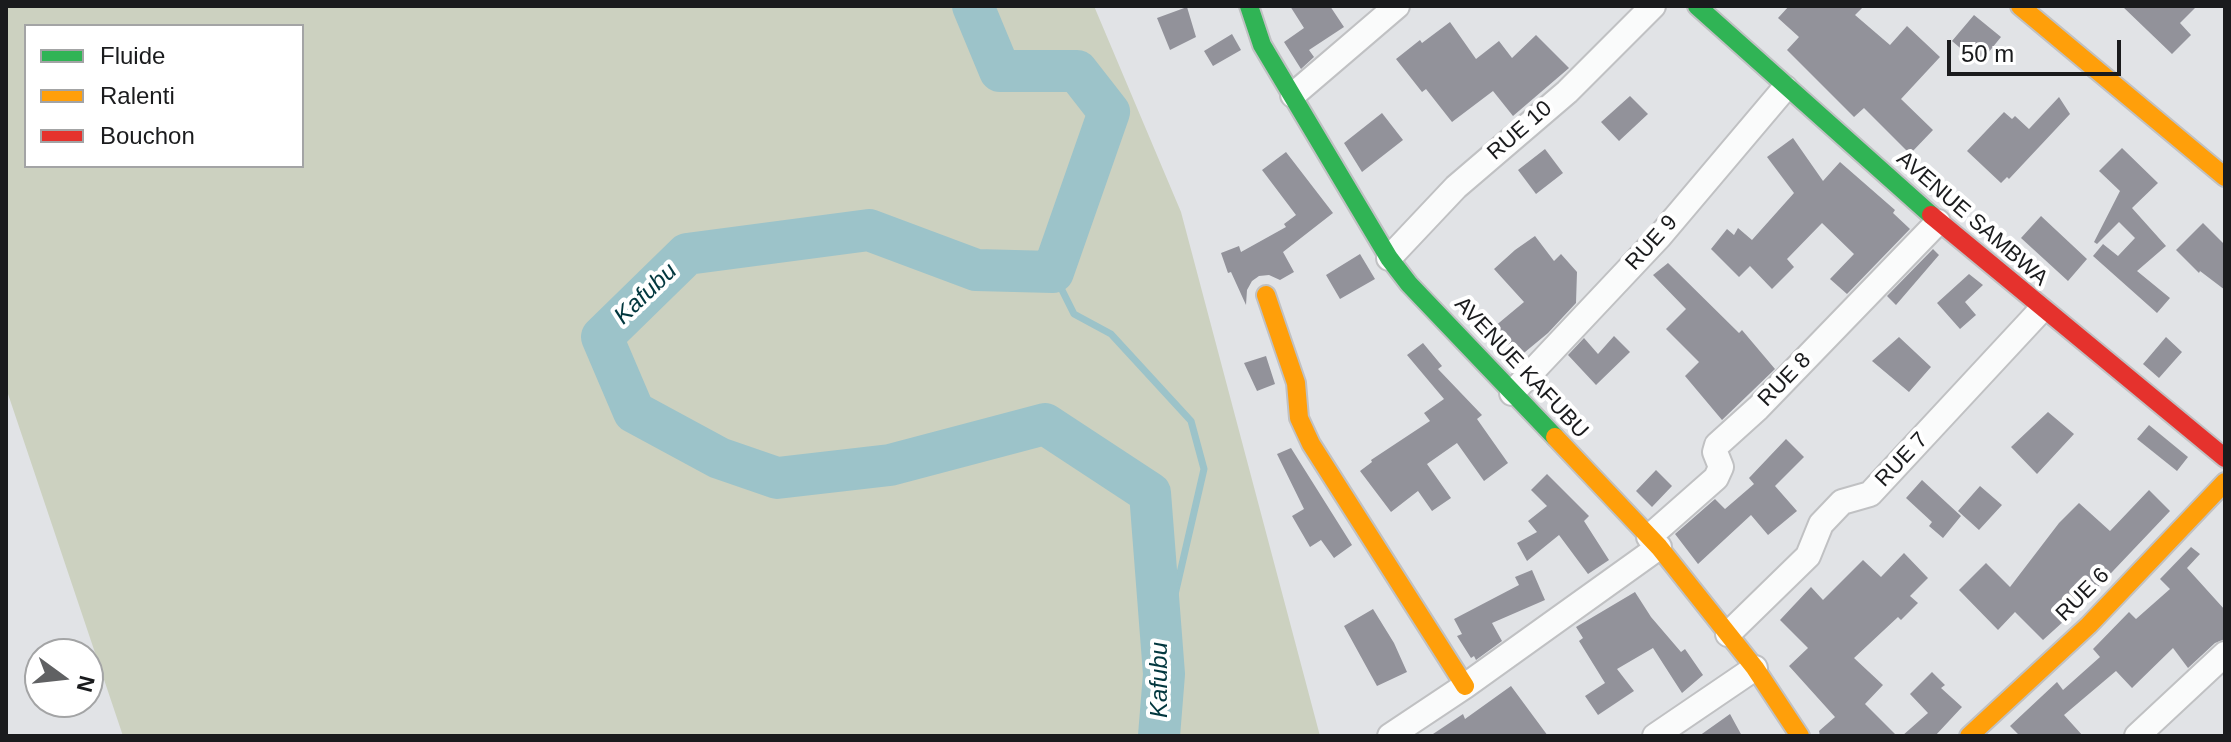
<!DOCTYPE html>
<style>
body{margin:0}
#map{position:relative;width:2231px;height:742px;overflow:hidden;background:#e1e3e6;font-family:Helvetica,sans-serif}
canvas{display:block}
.frame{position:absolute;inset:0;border:8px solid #1a1b1d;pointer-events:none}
.legend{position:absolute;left:24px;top:24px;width:280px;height:144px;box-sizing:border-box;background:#fff;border:2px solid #a3a4a5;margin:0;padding:10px 14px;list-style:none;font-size:24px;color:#1a1b1d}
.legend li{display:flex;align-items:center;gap:16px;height:40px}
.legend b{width:40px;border:2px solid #a3a4a5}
.north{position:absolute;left:24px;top:638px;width:80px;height:80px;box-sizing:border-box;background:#fff;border:2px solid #a3a4a5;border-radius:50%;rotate:105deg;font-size:22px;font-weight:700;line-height:32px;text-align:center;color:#1a1b1d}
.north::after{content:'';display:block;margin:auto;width:28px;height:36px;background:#606163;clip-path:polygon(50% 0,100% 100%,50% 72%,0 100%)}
.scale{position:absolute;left:1947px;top:40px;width:174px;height:36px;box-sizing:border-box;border:4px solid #1a1b1d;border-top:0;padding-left:10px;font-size:24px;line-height:28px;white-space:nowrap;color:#1a1b1d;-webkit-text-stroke:6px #fff;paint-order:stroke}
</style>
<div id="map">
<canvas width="2231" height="742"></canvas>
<div class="frame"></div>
<ul class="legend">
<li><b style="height:10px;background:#30b455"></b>Fluide</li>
<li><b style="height:10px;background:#ff9f0a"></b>Ralenti</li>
<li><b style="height:10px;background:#e5322d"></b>Bouchon</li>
</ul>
<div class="north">N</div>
<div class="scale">50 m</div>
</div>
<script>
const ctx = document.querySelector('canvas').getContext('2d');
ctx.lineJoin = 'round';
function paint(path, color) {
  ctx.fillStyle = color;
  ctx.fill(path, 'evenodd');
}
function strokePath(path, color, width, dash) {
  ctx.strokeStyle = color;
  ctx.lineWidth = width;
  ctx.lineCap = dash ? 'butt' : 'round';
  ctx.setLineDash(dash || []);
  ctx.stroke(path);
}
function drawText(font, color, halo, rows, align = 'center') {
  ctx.font = font + ' Helvetica,sans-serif';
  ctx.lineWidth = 8;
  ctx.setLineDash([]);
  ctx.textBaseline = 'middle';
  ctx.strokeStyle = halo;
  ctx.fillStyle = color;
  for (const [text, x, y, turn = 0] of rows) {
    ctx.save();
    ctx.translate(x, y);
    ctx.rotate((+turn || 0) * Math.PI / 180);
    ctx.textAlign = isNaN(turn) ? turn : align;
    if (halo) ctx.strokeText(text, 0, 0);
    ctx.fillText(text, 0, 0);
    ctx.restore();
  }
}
paint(new Path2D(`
 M6 6H1094L1181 212 1320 736H123L6 388ZM26 26H302V166H26Z`), '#ccd1c0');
strokePath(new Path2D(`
 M1053 272 1074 314 1111 334 1191 421 1204 469 1162 651`), '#9cc3c9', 7);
strokePath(new Path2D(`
 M973 6 1000 71H1077L1109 112 1053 272 976 270 869 230 687 254 602 337 634 412 719 458 777 478 890 465 1045 424 1150 493 1164 674 1159 736`), '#9cc3c9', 42);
paint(new Path2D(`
 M1290 6H1330L1344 27 1309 50 1314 57 1301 69 1284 42 1304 28Z
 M1789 6H1864L1855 15 1890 45 1907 26 1940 57 1901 99 1933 130 1910 154 1864 108 1854 117 1787 50 1799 37 1778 18Z
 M2122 6H2197L2180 23 2191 35 2172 54Z
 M1187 7 1196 37 1170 50 1157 18Z
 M1974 15 2001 37 1979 64 1952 41Z
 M1450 22 1476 59 1499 41 1512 58 1536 35 1569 68 1513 116 1493 91 1452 122 1426 89 1422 92 1396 59 1420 40 1422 43Z
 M1232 34 1241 50 1213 66 1204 51Z
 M1630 96 1648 114 1619 141 1601 122Z
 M2059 97 2070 114 2009 179 2007 177 2001 183 1967 151 2004 112 2012 119 2015 116 2029 129Z
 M1382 113 1403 140 1362 172 1344 143Z
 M1793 138 1823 181 1840 162 1895 210 1893 213 1910 229 1847 294 1830 279 1854 254 1822 223 1787 259 1794 267 1772 289 1750 266 1739 277 1711 249 1727 229 1734 235 1738 228 1752 240 1794 193 1767 157Z
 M2122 148 2158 183 2132 208 2166 246 2137 271 2170 298 2157 313 2093 256 2103 244 2118 256 2135 238 2119 222 2097 244 2094 242 2120 191 2099 171Z
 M1545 149 1563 173 1536 194 1518 170Z
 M1286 152 1333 213 1283 252 1294 272 1280 280 1269 275 1259 276 1252 281 1247 290 1246 305 1231 272 1228 273 1221 253 1239 246 1241 252 1286 227 1284 224 1296 215 1262 170Z
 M2041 216 2087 259 2068 281 2021 238Z
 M2203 223 2225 245V290L2200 271 2199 273 2176 250Z
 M1535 236 1554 261 1561 254 1577 272 1576 303 1548 333 1519 357 1494 327 1524 302 1494 269 1515 250Z
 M1933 249 1939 255 1896 305 1887 296Z
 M1360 254 1375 279 1340 299 1326 275Z
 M1668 263 1739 333 1742 330 1775 369 1722 420 1685 376 1699 362 1666 329 1686 309 1653 275Z
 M1969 274 1983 285 1965 302 1976 315 1960 329 1937 303Z
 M1614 336 1630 352 1596 385 1568 355 1584 338 1598 354Z
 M1899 337 1931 367 1909 392 1872 361Z
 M2166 337 2182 352 2159 378 2143 364Z
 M1423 343 1442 366 1438 369 1482 415 1477 419 1508 463 1484 481 1457 443 1427 464 1451 498 1432 511 1418 491 1391 512 1360 471 1372 462 1371 460 1430 421 1424 413 1444 399 1407 355Z
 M1266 356 1275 384 1257 391 1244 363Z
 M2048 412 2074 434 2037 474 2011 447Z
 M2149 425 2188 457 2177 471 2137 439Z
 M1786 439 1804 457 1775 486 1797 511 1768 535 1751 515 1698 564 1675 534 1715 499 1725 509 1754 484 1749 478Z
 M1291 448 1352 545 1334 558 1321 540 1310 547 1292 516 1304 509 1277 454Z
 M1656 470 1672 486 1652 507 1636 491Z
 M1547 474 1589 516 1584 521 1609 560 1588 574 1559 535 1527 561 1517 543 1537 532 1528 521 1547 506 1531 490Z
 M1922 480 1961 516 1943 538 1929 526 1932 522 1906 498Z
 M1980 486 2002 505 1979 530 1958 511Z
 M2149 490 2170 511 2075 611 2043 640 2015 612 1998 630 1959 590 1986 563 2010 587 2059 523 2079 503 2110 531Z
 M2191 547 2200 554 2187 568 2225 610V639L2215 643 2188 668 2173 648 2132 688 2116 671 2064 715 2083 736H2020L2010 726 2057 682 2063 690 2100 657 2093 649 2129 612 2136 619 2170 589 2160 579Z
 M1904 553 1928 578 1910 596 1918 603 1901 620 1898 617 1854 658 1883 685 1865 704 1897 736H1820L1819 731 1835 717 1789 666 1808 648 1780 620 1811 587 1823 600 1863 560 1881 577Z
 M1532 570 1545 600 1492 623 1502 641 1476 660 1474 656 1471 658 1457 636 1462 634 1454 619 1519 585 1515 577Z
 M1635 592 1651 617 1681 652 1685 649 1703 675 1682 693 1653 648 1617 669 1634 691 1598 715 1585 696 1605 683 1579 641 1583 638 1576 627Z
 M1373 609 1394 643 1407 672 1377 686 1344 626Z
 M1932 672 1945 685 1941 688 1962 707 1935 736H1902L1928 713 1910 694Z
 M1511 686 1548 736H1430L1463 714 1465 719Z
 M1730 714 1742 736H1699Z`), '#92929a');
const street = new Path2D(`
 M1293 95 1397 6
 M1389 258 1456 187 1567 92 1653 6
 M1512 393 1659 237 1785 88
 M1649 537 1716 478 1721 467 1715 452 1717 445 1758 408 1938 222
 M1728 634 1808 556 1821 524 1842 502 1870 494 2041 310
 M1390 736 1465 686 1659 547
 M1655 736 1755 668
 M2137 736 2225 654`);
const fast = new Path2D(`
 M1249 6 1262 45 1389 258 1409 284 1555 437
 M1697 6 1931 215`);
const slow = new Path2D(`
 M2020 6 2225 177
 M1266 295 1296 383 1299 418 1311 444 1465 686
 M1555 437 1659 547 1755 668 1800 736
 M1969 736 2089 625 2225 482`);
const jam = new Path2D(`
 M1931 215 2225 458`);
strokePath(street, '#c0c1c3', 28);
strokePath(fast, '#c0c1c3', 22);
strokePath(slow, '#c0c1c3', 22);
strokePath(jam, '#c0c1c3', 22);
strokePath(street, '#fafbfb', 24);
strokePath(fast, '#30b455', 18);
strokePath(slow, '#ff9f0a', 18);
strokePath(jam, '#e5322d', 18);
drawText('22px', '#1a1b1d', '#fff', [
 ["RUE 10",1520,131,-41],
 ["AVENUE SAMBWA",1972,219,41],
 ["RUE 9",1652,243,-48],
 ["AVENUE KAFUBU",1521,368,47],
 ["RUE 8",1785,380,-46],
 ["RUE 7",1902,460,-47],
 ["RUE 6",2083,595,-45]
]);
drawText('italic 24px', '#02373e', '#fff', [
 ["Kafubu",646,294,-44],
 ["Kafubu",1160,680,-90]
]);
</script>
